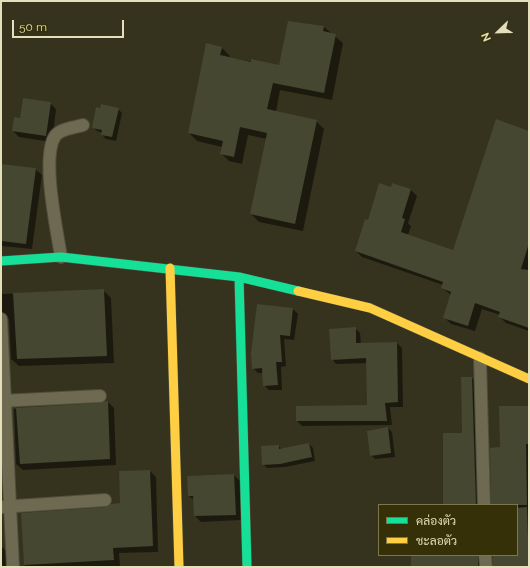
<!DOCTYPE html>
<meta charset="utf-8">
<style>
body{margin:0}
#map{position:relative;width:530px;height:568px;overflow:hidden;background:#35321d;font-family:Raleway,Sarabun,sans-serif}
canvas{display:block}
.frame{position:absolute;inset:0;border:2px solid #e3dfbb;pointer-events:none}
.legend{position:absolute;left:378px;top:504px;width:140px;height:52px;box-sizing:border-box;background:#353007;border:1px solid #7b764f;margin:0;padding:5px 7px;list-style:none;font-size:12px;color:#e3dfbb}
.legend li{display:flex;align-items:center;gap:8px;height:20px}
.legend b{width:20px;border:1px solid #7b764f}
.north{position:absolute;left:478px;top:12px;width:40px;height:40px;-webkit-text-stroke:3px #353007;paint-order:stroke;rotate:247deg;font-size:11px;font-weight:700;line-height:16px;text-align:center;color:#e3dfbb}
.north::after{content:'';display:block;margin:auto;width:14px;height:18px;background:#e3dfbb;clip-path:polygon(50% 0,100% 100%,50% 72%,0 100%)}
.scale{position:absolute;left:12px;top:20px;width:112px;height:18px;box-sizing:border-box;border:2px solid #e3dfbb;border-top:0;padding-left:5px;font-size:12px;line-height:14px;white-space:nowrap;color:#e3dfbb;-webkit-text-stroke:3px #353007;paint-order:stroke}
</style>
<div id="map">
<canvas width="530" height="568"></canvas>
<div class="frame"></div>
<ul class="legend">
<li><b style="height:5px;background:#16e098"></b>คล่องตัว</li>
<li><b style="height:5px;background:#ffcf43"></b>ชะลอตัว</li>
</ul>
<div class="north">N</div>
<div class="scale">50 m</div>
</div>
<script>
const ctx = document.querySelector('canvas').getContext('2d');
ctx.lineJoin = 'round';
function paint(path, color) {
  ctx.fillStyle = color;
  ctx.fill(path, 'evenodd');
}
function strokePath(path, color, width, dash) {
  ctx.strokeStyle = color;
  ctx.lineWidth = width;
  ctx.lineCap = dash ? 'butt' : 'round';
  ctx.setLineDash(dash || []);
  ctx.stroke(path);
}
paint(new Path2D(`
 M324 27 343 43 332 100 280 90 276 112 316 121 324 129 303 231 259 222 251 214 267 139 248 135 242 164 229 161 221 153 222 147 197 141 189 133 222 48 230 56 229 58 280 66Z
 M50 103 56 109 52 142 19 137 13 131 21 120Z
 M118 109 122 113 116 141 106 139 102 135 103 133 97 131 93 127Z
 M529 134V331L506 323 500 317V315L482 309 475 331 451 324 444 317 451 295 442 288 443 285 362 257 356 251 368 221 391 188 410 189 417 196 408 223 411 226 408 235 454 251Z
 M1 165 35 169 42 175 32 249 1 246Z
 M103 290 111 298 114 363 19 366 11 359 9 318 2 323 1 327V294Z
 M293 309 298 314 294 340 284 339 286 366 281 367 282 390H269L264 385V373H258L253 368Z
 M355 328 360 333 361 344 397 343 402 348 403 407H390L392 425 302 426 297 421 368 406 367 363 336 364 332 359Z
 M462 378H472L479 384 483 505H444L463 434Z
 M108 402 114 408 116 465 23 470 16 464 14 409 101 404Z
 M529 407V567H494L493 555H517V505H492L501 448Z
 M1 413 4 473H1Z
 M388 428 392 432 395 457 375 459 371 455Z
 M309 444 313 448 315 461 285 467 267 468 263 464 279 446 282 450Z
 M150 471 156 477 158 552 119 553 120 566 27 567 24 565 121 504Z
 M234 475 240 481 241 520 201 522 195 516V501L189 496Z
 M1 546 6 551 7 567H1Z
 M411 555H488L485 567H412Z`), '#0007');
paint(new Path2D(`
 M288 21 324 26 323 31 336 34 324 93 273 83 267 109 317 120 295 224 250 214 267 133 240 127 234 157 220 154 223 141 188 133 206 43 222 47 220 55 251 62V59L279 65Z
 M23 98 51 102 46 136 12 131 14 117 20 118Z
 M101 104 119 108 112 137 101 135 102 130 92 128 96 107 100 108Z
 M496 119 529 131V243L521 269 529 270V328L498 317 500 312 475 303 468 326 443 318 451 292 441 288 443 282 355 251 365 219 368 220 379 183 391 187 392 183 411 189 402 218 405 219 401 232 453 250Z
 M1 164 36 168 26 244 1 241Z
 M104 289 107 356 17 359 13 293Z
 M257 304 293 308 290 336 280 335 282 362H276L278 385 263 386 262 368 252 369 251 353Z
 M356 327V343L397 342 398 402 385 403 387 421H296V406L367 405 366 358 331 360 329 329Z
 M461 377H472L476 505H443V433H462Z
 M106 401H108L110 459 20 464 16 408 100 403Z
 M499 406H529V444H526L527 505H491L490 448 500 447Z
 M388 427 391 453 370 456 367 431Z
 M309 443 312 457 280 464 262 465 261 446 279 445V449Z
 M150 470 153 546 113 548 114 560 24 565 21 513 106 507 111 504 120 503 119 471Z
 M234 474 236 515 194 516 193 496H188L187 476Z
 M527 507 529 567H493V555H517V508Z
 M411 555H478V567H411Z`), '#454730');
const street = new Path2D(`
 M61 257C57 230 41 158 55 136 61 128 74 128 83 125
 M1 319 13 567
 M480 358 484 505
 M1 401 100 396
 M1 507 105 500
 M485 555 486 567`);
const fast = new Path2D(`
 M1 261 61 257 239 277 298 291
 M239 277 247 567`);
const slow = new Path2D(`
 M170 268 179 567
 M298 291 370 308 529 379`);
strokePath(street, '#504e3b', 14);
strokePath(fast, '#504e3b', 10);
strokePath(slow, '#504e3b', 10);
strokePath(street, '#6d6a51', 12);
strokePath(fast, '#16e098', 9);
strokePath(slow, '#ffcf43', 9);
</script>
